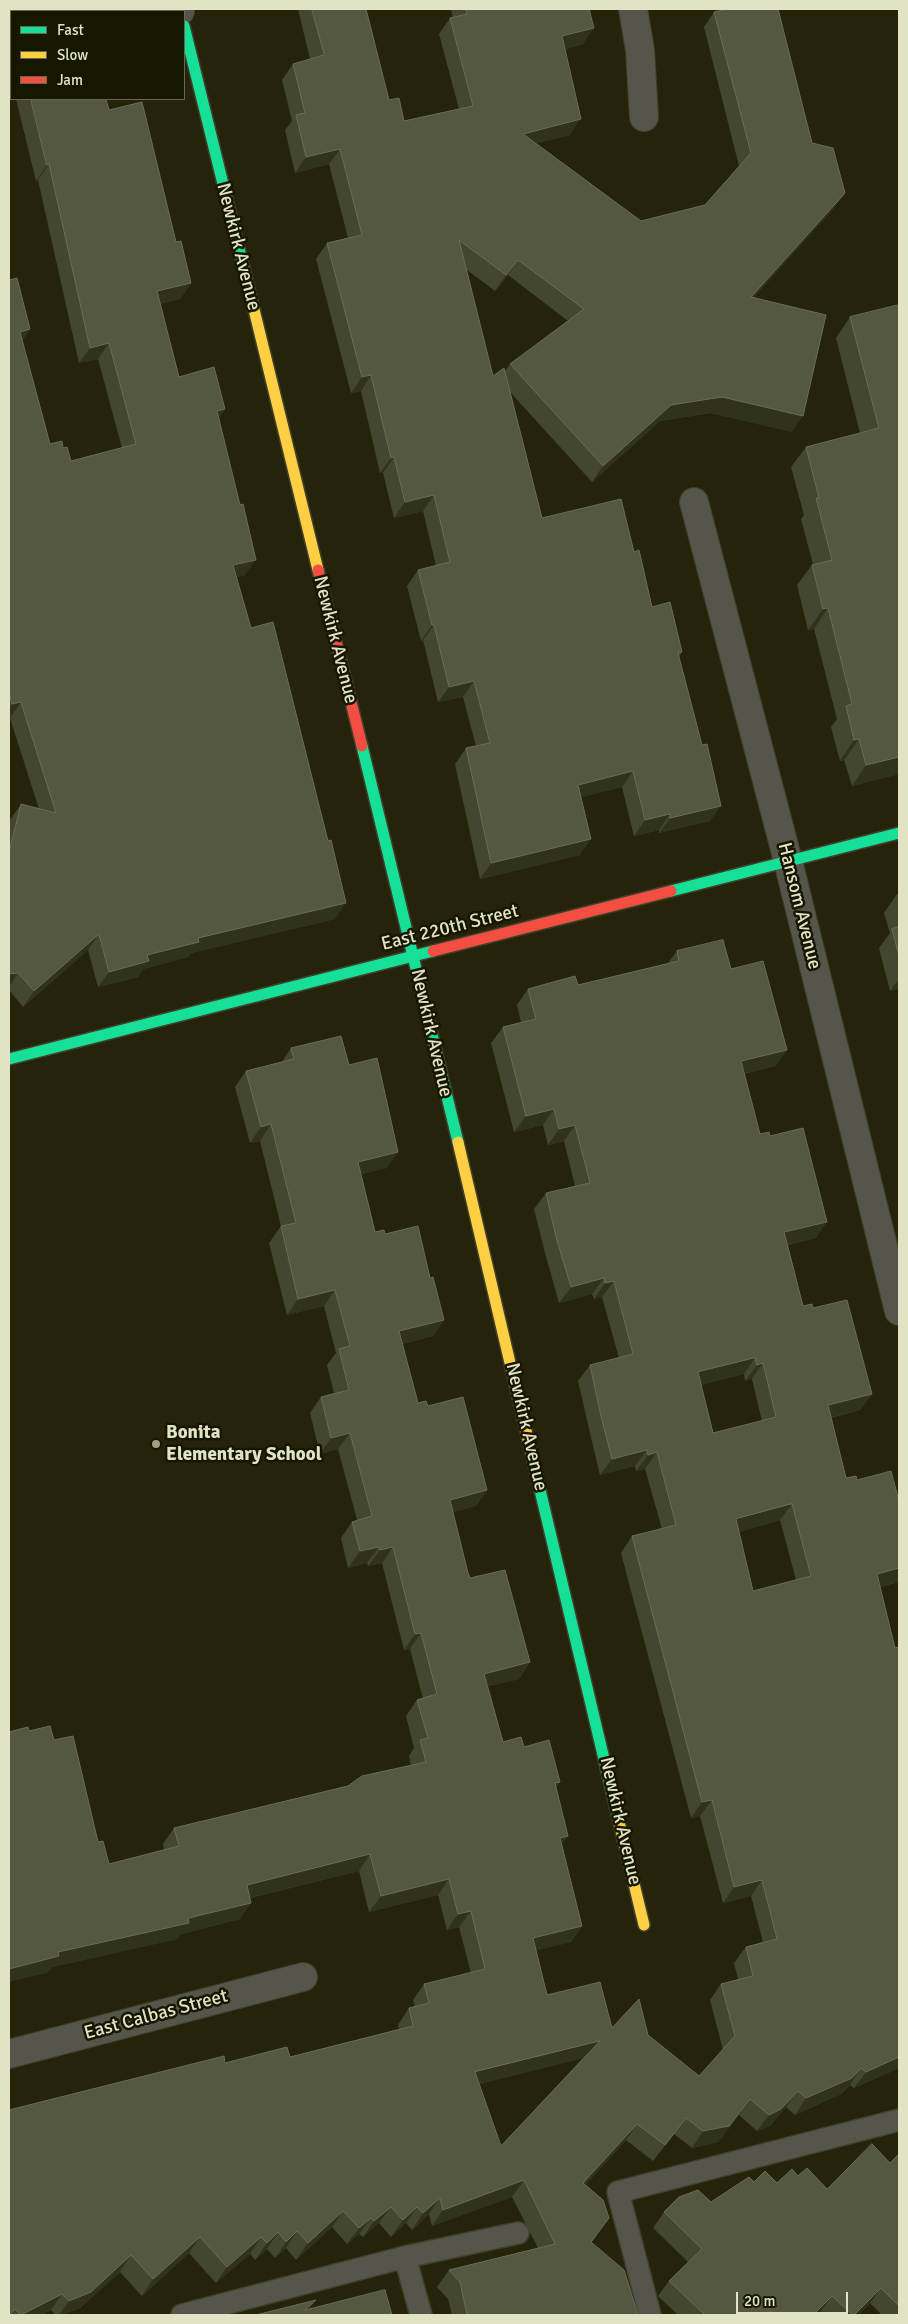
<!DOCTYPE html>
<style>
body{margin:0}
#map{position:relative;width:908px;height:2324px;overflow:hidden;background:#25240b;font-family:Signika,sans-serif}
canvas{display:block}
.frame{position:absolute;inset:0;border:10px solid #e2e3c4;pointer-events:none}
.legend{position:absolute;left:10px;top:10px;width:175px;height:90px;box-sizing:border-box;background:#171600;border:1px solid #68684e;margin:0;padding:6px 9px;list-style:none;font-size:15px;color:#e2e3c4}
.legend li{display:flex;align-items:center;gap:10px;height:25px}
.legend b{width:25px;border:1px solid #68684e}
.scale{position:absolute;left:736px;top:2292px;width:112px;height:22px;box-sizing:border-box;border:2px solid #e2e3c4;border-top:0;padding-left:6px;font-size:15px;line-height:18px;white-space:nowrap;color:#e2e3c4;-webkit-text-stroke:4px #171600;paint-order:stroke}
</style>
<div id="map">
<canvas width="908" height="2324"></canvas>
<div class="frame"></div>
<ul class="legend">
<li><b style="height:6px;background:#16e098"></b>Fast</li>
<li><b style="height:6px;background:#ffcf43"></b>Slow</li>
<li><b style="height:6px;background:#f24e42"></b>Jam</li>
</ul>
<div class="scale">20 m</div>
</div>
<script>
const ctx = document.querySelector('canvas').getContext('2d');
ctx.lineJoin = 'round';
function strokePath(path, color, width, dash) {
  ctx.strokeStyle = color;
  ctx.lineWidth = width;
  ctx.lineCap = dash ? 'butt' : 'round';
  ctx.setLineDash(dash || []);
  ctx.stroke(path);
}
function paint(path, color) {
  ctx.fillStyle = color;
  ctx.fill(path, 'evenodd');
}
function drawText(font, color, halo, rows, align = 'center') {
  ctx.font = font + ' Signika,sans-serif';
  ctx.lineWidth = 5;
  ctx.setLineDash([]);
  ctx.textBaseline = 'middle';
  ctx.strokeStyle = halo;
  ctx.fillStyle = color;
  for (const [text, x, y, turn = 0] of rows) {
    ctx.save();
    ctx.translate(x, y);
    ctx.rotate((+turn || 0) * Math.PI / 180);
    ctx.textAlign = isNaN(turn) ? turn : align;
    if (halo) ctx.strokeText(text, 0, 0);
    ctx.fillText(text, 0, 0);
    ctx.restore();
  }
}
const lane = new Path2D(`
 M405 2257 421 2315
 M182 2315 405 2257 518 2233
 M650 2315 618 2192 899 2120`);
const street = new Path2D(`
 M179 9 180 11
 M633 9 640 50 644 117
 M694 502 788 861 899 1311
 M9 2054 303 1977`);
const fast = new Path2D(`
 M184 26 246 277
 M362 746 458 1142
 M671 891 899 833
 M9 1059 433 951
 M535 1469 619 1822`);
const slow = new Path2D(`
 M246 277 318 570
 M458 1142 535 1469
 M619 1822 644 1925`);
const jam = new Path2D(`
 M318 570 362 746
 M433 951 671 891`);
strokePath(lane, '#41412b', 24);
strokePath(street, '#41412b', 30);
strokePath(fast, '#41412b', 14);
strokePath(slow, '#41412b', 14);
strokePath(jam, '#41412b', 14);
strokePath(lane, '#55554b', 21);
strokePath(street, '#55554b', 28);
strokePath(fast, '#16e098', 11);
strokePath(slow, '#ffcf43', 11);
strokePath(jam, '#f24e42', 11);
paint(new Path2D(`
 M9 9 11 11V91L9 81Z
 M298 9H366L389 100 404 121 459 109 439 34 450 18H453L451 9H589L583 44 565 49 570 135 536 143 641 221 705 205 739 166 704 27 714 12 812 143 845 193 834 208 753 298 792 432 711 413 660 421 592 482 510 392 542 518 634 552 652 607 682 652 679 657 710 821 659 833V830L634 836 622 787 581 797 580 855 480 879 455 764 466 748 476 746 463 697 438 702 423 640 421 641 407 586 418 570 436 566 423 511 394 518 383 473H380L361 391 351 393 316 259 327 243 348 238 329 164 295 173 285 130 292 121 282 80 293 64 310 59ZM467 270 495 291 508 275 568 321 510 364 505 371 493 376Z
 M16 99H106L109 110 176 242 191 283 180 299 160 304 179 377 219 418 245 575 236 577 335 919 191 953 188 957 143 969 138 977 98 987 88 950 23 1007 9 990V826L10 820 21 804 39 809 10 718H9V280L30 329 22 341 50 444 63 448 71 461 122 448 98 359 79 363 38 180 36 181Z
 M899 305V774L852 786 844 760 840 761 831 727 837 719 814 629 808 630 797 585 812 565 813 564 801 519 804 515 791 467 806 447 860 433 836 338 850 317Z
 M897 894H899V989L890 991 879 948 890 933 884 913Z
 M677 951 731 969 787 1050 775 1066 744 1074 760 1134 770 1136 816 1238 788 1245 803 1306 813 1308 872 1394 860 1410 831 1418 846 1478 857 1480 899 1582 880 1587 899 2068 854 2088 850 2085 841 2094 795 2115 786 2107 770 2126 757 2131 739 2115 718 2142 692 2148 674 2134 653 2161 626 2140 585 2185 597 2235 591 2243 638 2315H452L448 2299 437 2287 449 2270 538 2248 512 2197 432 2226 429 2214 412 2230 406 2223 391 2237 379 2223 363 2237 359 2234 347 2244 332 2227 296 2260 286 2248 275 2258 267 2249 255 2260 250 2254 216 2283 189 2253 142 2296 120 2272 80 2308 62 2315H55L51 2310 41 2315H9L225 2063 290 2057 399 2029 398 2025 409 2008 415 2007 413 2000 424 1984 471 1973 459 1927 447 1930 438 1895 369 1912 359 1871 250 1898 240 1919 181 1934 177 1939 52 1967 47 1973 29 1731 54 1740 98 1842 109 1864 164 1850 163 1844 174 1828 348 1786 411 1766 409 1756 414 1748 406 1716 417 1700 423 1699 410 1649 404 1650 382 1563 368 1566 367 1563 348 1568 341 1538 352 1522 357 1520 338 1449 320 1454 310 1413 321 1397 334 1393 327 1365 336 1353 324 1306 287 1315 269 1243 281 1226 260 1141 250 1143 235 1087 246 1071 282 1062 291 1048 349 1065 398 1152 386 1168 361 1174 375 1232 385 1234 430 1278 444 1320 433 1336 402 1344 418 1403 428 1406 487 1490 476 1506 453 1512 468 1573 470 1578 530 1662 519 1679 488 1686 503 1742 524 1747 560 1782 556 1788 562 1845 582 1926 571 1942 536 1950 547 1995 612 2028 648 2035 699 2076 723 2050 710 2000 721 1984 738 1979 734 1963 746 1947 763 1942 751 1896 723 1903 700 1816 691 1818 621 1553 632 1536 662 1529 645 1469 636 1471 635 1466 600 1475 590 1433 578 1381 590 1365 619 1358 602 1297 594 1299 592 1294 559 1303 545 1253 534 1209 546 1193 575 1186 564 1141 548 1145 543 1125 514 1132 491 1043 503 1027 521 1022 517 1005 528 989 578 985 668 963ZM744 1374 745 1381 752 1379 762 1421 713 1433 701 1385ZM780 1520 796 1580 753 1591 739 1532ZM583 2058 501 2146 479 2084Z
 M899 2154V2315H882L870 2303 858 2315H825L821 2311 817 2315H678L658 2296 669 2281 688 2262 653 2228 664 2212 711 2202 754 2182 777 2183 798 2176 827 2189 890 2163Z`), '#434730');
paint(new Path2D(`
 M594 28 583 44 551 52 562 36Z
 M11 43V46L9 50V44Z
 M581 119 570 135 512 149 523 134Z
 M340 149 329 164 295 173 306 157Z
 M49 164 38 180 36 181 47 165Z
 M845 193 834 208 740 313 751 297Z
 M518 260 508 275 495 291 506 275Z
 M191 283 180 299 146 307 157 291Z
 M30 329 19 345 20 332Z
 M109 343 98 359 79 363 90 348Z
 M371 375 361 391 351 393 362 377Z
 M722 397 803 416 792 432 711 413 660 421 592 482 603 466 671 405Z
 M225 409 214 425 217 411Z
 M394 457 383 473H380L391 458Z
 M434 495 423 511 394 518 405 502Z
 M256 560 245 575 222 581 233 565Z
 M828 608 814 629 808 630 823 609Z
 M432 625H434L423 640 421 641Z
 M474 681 463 697 438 702 449 687Z
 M21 702 10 718H9V709L12 704Z
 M859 739 844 760 840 761 854 740Z
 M899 757V774L852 786 866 765Z
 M633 771 622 787 567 801 578 785Z
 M721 806 710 821 659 833 670 818Z
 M670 814 659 830 634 836 645 820Z
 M591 839 580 855 480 879 491 863Z
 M346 903 335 919 191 953 188 957 143 969 138 977 98 987 109 972 147 955 198 938Z
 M99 934 88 950 23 1007 34 991Z
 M18 973 9 987V974Z
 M899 979V989L890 991Z
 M787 1050 775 1066 730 1077 741 1061Z
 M554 1109 543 1125 514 1132 526 1116Z
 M271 1124 260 1141 250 1143 261 1127Z
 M575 1125 564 1141 548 1145 559 1129Z
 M398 1152 386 1168 346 1178 358 1162Z
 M827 1222 816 1238 773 1248 784 1232Z
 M604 1278 592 1294 559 1303 571 1287Z
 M614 1281 602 1297 594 1299 605 1283Z
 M335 1290 324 1306 287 1315 298 1299Z
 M444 1320 433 1336 388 1347 399 1331Z
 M755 1358 744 1374 687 1389 698 1372Z
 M763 1363 752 1379 745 1381 757 1365Z
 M872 1394 860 1410 816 1421 828 1405Z
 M350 1433 338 1449 320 1454 331 1438Z
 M647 1450 635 1466 600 1475 612 1459Z
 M657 1452 645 1469 636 1471 648 1455Z
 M487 1490 476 1506 439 1516 450 1500Z
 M792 1504 780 1520 725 1536 736 1519Z
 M379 1547 367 1563 348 1568 360 1551Z
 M393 1547 382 1563 368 1566 380 1550Z
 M899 1568V1582L865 1590 877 1574Z
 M421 1633 410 1649 404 1650 415 1634Z
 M530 1662 519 1679 473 1690 484 1674Z
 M560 1782 549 1798 555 1783Z
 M712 1800 700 1816 691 1818 702 1802Z
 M568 1836 557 1853 560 1838Z
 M370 1854 359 1871 236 1901 247 1885Z
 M449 1879 438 1895 369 1912 381 1896Z
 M762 1880 751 1896 723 1903 734 1887Z
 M251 1903 240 1919 181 1934 177 1939 52 1967 47 1973 9 1982V1969L58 1952Z
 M471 1911 459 1927 447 1930 458 1914Z
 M582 1926 571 1942 522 1954 533 1938Z
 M600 2041 588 2057 464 2088 475 2072Z
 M899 2057V2068L854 2088 866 2072Z
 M861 2068 850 2085 841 2094 795 2115 806 2098Z
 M798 2091 786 2107 770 2126 757 2131 769 2115Z
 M750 2099 739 2115 718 2142 692 2148 703 2131Z
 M637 2124 626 2140 572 2199 583 2183Z
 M524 2180 512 2197 432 2226 443 2210Z
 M440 2198 429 2214 412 2230 423 2213Z
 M391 2207 379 2223 363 2237 374 2221Z
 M417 2207 406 2223 391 2237 403 2220Z
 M343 2211 332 2227 296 2260 308 2243Z
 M371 2218 359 2234 347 2244 359 2228Z
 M297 2231 286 2248 275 2258 286 2242Z
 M278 2232 267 2249 255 2260 267 2243Z
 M200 2237 189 2253 142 2296 153 2279Z
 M261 2237 250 2254 216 2283 227 2267Z
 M131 2255 120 2272 80 2308 62 2315H59L69 2301Z
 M881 2288 870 2303 858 2315H854Z
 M62 2294 51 2310 41 2315H21Z
 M832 2296 821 2311 817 2315H813Z
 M316 2300 305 2315V2310Z`), '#30321b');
const building = new Path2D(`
 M9 9H119V11H11V43L9 44Z
 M312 9H366L389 100 399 98 404 121 473 106 450 18 467 14 466 9H589L594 28 562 36 581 119 523 134 641 221 705 205 751 153 714 12 727 9H778L812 143 833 148 845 193 751 297 826 315 803 416 722 397 671 405 603 466 510 364 584 309 518 260 506 275 459 240 493 376 504 368 542 518 621 499 634 552 639 550 652 607 670 602 682 652 678 653 702 745 707 744 721 806 670 818V814L645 820 633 771 578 785 591 839 491 863 466 748 490 743 474 681 449 687 434 625H432L418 570 450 562 434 495 405 502 394 457 391 458 371 375 362 377 327 243 362 235 340 149 306 157 296 115 305 113 293 64 324 55Z
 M31 99H106L109 110 142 102 176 242 181 241 191 283 157 291 179 377 214 367 225 409 217 411 240 505 243 504 256 560 233 565 251 628 273 622 328 841 331 840 346 903 198 938 199 942 147 955 149 961 109 972 99 934 34 991 18 973 9 974V852L21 804 56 813 21 702 12 704 9 692V280L17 278 30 329 20 332 50 444 62 441 63 448 67 447 71 461 136 444 109 343 90 348 49 164 47 165Z
 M899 305V757L866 765 859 739 854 740 846 706 852 704 828 608 823 609 812 565 832 560 816 498H819L806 447 879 428 850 317Z
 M899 927V956L892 929Z
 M723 940 731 969 763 961 787 1050 741 1061 760 1134 769 1132 770 1136 803 1128 827 1222 784 1232 803 1306 812 1304 813 1308 847 1300 872 1394 828 1405 846 1478 856 1476 857 1480 891 1471 899 1501V1568L877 1574 895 1648 898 1647 899 1651V2057L866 2072 861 2068 852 2078 806 2098 798 2091 781 2109 769 2115 750 2099 729 2126 703 2131 686 2118 665 2145 637 2124 583 2183 603 2200 609 2218 591 2242 624 2270 638 2315H467L460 2282 449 2270 555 2244 524 2180 443 2210 440 2198 423 2213 417 2207 403 2220 391 2207 374 2221 371 2218 359 2228 343 2211 308 2243 297 2231 286 2242 278 2232 267 2243 261 2237 227 2267 200 2237 153 2279 131 2255 91 2292 69 2301 62 2294 21 2315 15 2309 9 2315V2110L224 2056 225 2063 287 2047 290 2057 413 2026 409 2008 429 2003 424 1984 485 1969 471 1911 458 1914 449 1879 381 1896 370 1854 247 1885 251 1903 188 1918 189 1923 58 1952 59 1956 9 1969V1732L28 1727 29 1731 50 1726 54 1740 73 1736 98 1842 103 1841 109 1864 179 1846 174 1828 348 1786 362 1776 426 1762 420 1740 428 1738 417 1700 437 1694 421 1633 415 1634 393 1547 380 1550 379 1547 360 1551 352 1522 372 1516 350 1433 331 1438 321 1397 349 1390 339 1349 350 1346 335 1290 298 1299 281 1226 296 1223 271 1124 261 1127 246 1071 294 1059 291 1048 341 1036 349 1065 377 1058 398 1152 358 1162 375 1232 384 1230 385 1234 418 1226 430 1278 433 1277 444 1320 399 1331 418 1403 426 1401 428 1406 463 1397 487 1490 450 1500 468 1573 470 1578 505 1570 530 1662 484 1674 503 1742 521 1737 524 1747 549 1740 560 1782 555 1783 568 1836 560 1838 582 1926 533 1938 547 1995 600 1982 612 2028 639 1999 648 2035 699 2076 735 2036 721 1984 753 1976 746 1947 777 1939 762 1880 734 1887 712 1800 702 1802 632 1536 676 1525 657 1452 648 1455 647 1450 612 1459 601 1416 590 1365 633 1354 614 1281 605 1283 604 1278 571 1287 556 1237 546 1193 590 1183 575 1125 559 1129 554 1109 526 1116 503 1027 536 1019 528 989 575 976 578 985 679 961 677 951ZM755 1358 757 1365 763 1363 776 1417 713 1433 698 1372ZM792 1504 811 1576 753 1591 736 1519ZM600 2041 501 2146 475 2072Z
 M872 2144 890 2163 899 2154V2306L881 2288 854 2315H853L832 2296 813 2315H776L771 2311 767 2315H705L669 2281 702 2249 664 2212 679 2197 698 2190 711 2202 749 2177 754 2182 765 2171 777 2183 792 2169 798 2176 807 2168 827 2189Z
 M385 2290 392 2315H256L316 2300 305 2310Z`);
paint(building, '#545840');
strokePath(building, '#6a6d55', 1);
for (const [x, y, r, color] of [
 [156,1444,5,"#a0a083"]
]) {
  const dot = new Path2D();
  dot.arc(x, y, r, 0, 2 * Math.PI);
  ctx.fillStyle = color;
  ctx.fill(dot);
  strokePath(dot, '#171600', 2);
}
drawText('19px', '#e2e3c4', '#171600', [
 ["Newkirk Avenue",238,247,76],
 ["Newkirk Avenue",335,640,76],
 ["Hansom Avenue",799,906,76],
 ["East 220th Street",450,928,-14],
 ["Newkirk Avenue",431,1033,77],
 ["Newkirk Avenue",526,1427,77],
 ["Newkirk Avenue",620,1821,77],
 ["East Calbas Street",156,2015,-15]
]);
drawText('bold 19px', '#e2e3c4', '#171600', [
 ["Bonita",166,1433],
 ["Elementary School",166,1455]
], 'left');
</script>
